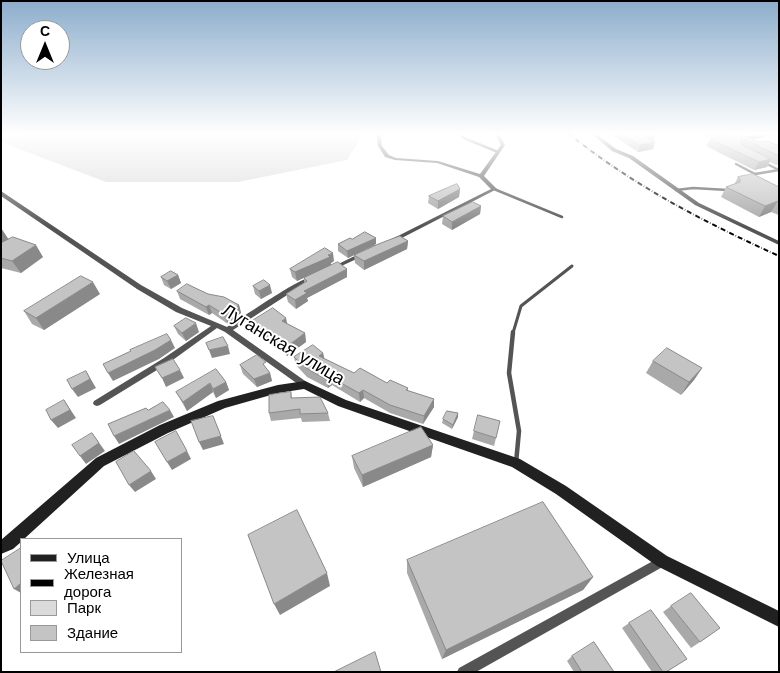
<!DOCTYPE html>
<meta charset="utf-8">
<style>
body{margin:0}
#map{position:relative;width:780px;height:673px;overflow:hidden;background:#fff;font-family:"Work Sans",sans-serif}
canvas{display:block}
.frame{position:absolute;inset:0;border:2px solid #000;pointer-events:none}
.legend{position:absolute;left:20px;top:538px;width:162px;height:115px;box-sizing:border-box;background:#fff;border:1px solid #999;margin:0;padding:6px 9px;list-style:none;font-size:15px;color:#000}
.legend li{display:flex;align-items:center;gap:10px;height:25px}
.legend b{width:25px;border:1px solid #999}
.north{position:absolute;left:20px;top:20px;width:50px;height:50px;box-sizing:border-box;background:#fff;border:1px solid #999;border-radius:50%;rotate:0deg;font-size:14px;font-weight:700;line-height:20px;text-align:center;color:#000}
.north::after{content:'';display:block;margin:auto;width:18px;height:22px;background:#000;clip-path:polygon(50% 0,100% 100%,50% 72%,0 100%)}
</style>
<div id="map">
<canvas width="780" height="673"></canvas>
<div class="frame"></div>
<ul class="legend">
<li><b style="height:6px;background:#212121"></b>Улица</li>
<li><b style="height:6px;background:#000"></b>Железная дорога</li>
<li><b style="height:14px;background:#dbdbdb"></b>Парк</li>
<li><b style="height:14px;background:#c4c4c4"></b>Здание</li>
</ul>
<div class="north">С</div>
</div>
<script>
const ctx = document.querySelector('canvas').getContext('2d');
ctx.lineJoin = 'round';
function paint(path, color) {
  ctx.fillStyle = color;
  ctx.fill(path, 'evenodd');
}
function strokePath(path, color, width, dash) {
  ctx.strokeStyle = color;
  ctx.lineWidth = width;
  ctx.lineCap = dash ? 'butt' : 'round';
  ctx.setLineDash(dash || []);
  ctx.stroke(path);
}
function drawText(font, color, halo, rows, align = 'center') {
  ctx.font = font + ' "Work Sans",sans-serif';
  ctx.lineWidth = 4;
  ctx.setLineDash([]);
  ctx.textBaseline = 'middle';
  ctx.strokeStyle = halo;
  ctx.fillStyle = color;
  for (const [text, x, y, turn = 0] of rows) {
    ctx.save();
    ctx.translate(x, y);
    ctx.rotate((+turn || 0) * Math.PI / 180);
    ctx.textAlign = isNaN(turn) ? turn : align;
    if (halo) ctx.strokeText(text, 0, 0);
    ctx.fillText(text, 0, 0);
    ctx.restore();
  }
}
paint(new Path2D(`
 M35 133H359L360 139 347 160 238 182H106L1 142V139Z`), '#dbdbdb');
strokePath(new Path2D(`
 M458 133 464 138 498 152
 M765 163 779 170
 M736 164 755 174 779 170
 M494 189 562 217
 M676 190 693 188 728 190`), '#545454', 2.5);
strokePath(new Path2D(`
 M513 333 521 306 572 266`), '#545454', 3);
strokePath(new Path2D(`
 M513 332 509 373 519 431 516 463`), '#545454', 4.5);
paint(new Path2D(`
 M376 133H380L382 146 389 155 396 158 438 161 480 174 501 145 494 133H498L505 145 484 176 497 189 394 242H390V240L491 189 479 177 437 163 395 160 385 157 378 146Z
 M591 133H595L616 149 633 156 699 203 779 241V245L695 205 629 158 612 151Z
 M637 133H659L657 134H639Z
 M724 133C730 132 737 136 744 136 755 137 767 132 777 133 762 140 739 142 724 133Z
 M1 191 141 285 182 308 227 327C242 318 303 275 315 276L316 277 315 278 298 288 233 330 308 383 309 385 308 387 305 388 302 387 225 332 217 328 170 362 100 405 97 406 94 405 93 403 94 401 164 358 211 326 176 312 137 289 1 196Z
 M363 252 366 254 365 255 335 269 333 270 330 268Z
 M662 556 666 557 667 561 666 565 476 672H457L459 668Z`), '#545454');
paint(new Path2D(`
 M305 381 346 400 520 459 566 486 667 556 779 611V627L657 566 556 494 512 467 338 406 304 389 278 393 225 408 168 433 104 466 24 539H21V542L13 549 1 554V540L96 458 160 425 218 401 278 385Z`), '#212121');
strokePath(new Path2D(`
 M568 133C632 185 704 222 779 256`), '#000', 2, [5, 2, 0.5, 2]);
paint(new Path2D(`
 M613 133H649L655 136 653 141V149L638 152 612 135Z
 M705 133H751L750 134H740L759 142 779 146V164L776 165 770 162 767 167 754 170 706 146 710 139 716 138 714 137 705 138Z
 M738 177 779 187V215L771 212 759 217 721 197 726 187 734 185Z
 M460 189 459 197 438 209 428 203 429 196Z
 M481 206 480 214 452 230 442 224 443 216Z
 M1 228 8 239 43 257 21 273 1 268Z
 M352 239 376 245 408 241 407 249 364 270 355 263 354 255 375 245 348 258 338 251V244Z
 M334 261 331 263V265L297 281 292 277 290 269Z
 M178 275 181 283 171 289 164 285 161 277Z
 M347 277 307 298 308 301 296 309 288 302 286 294 304 283V278Z
 M253 286 272 293 261 299 255 294Z
 M177 291 208 294 239 305 241 313 228 324 212 313 209 315 180 299Z
 M100 294 44 330 32 324 24 311Z
 M252 321 288 324 305 333 306 342 287 356 255 329Z
 M174 326 199 332 186 341 178 334Z
 M323 353 324 359 354 373 387 383 408 388V391L434 399V407L423 424 390 413 364 398 360 402 332 385 328 388 307 377 296 365 294 357Z
 M653 361 702 368 694 380 681 395 646 373Z
 M240 365 268 370 270 373 272 381 257 387 243 374Z
 M226 382 229 390 216 398 213 392 187 411 176 392Z
 M291 392 292 398 328 413 330 421 302 422 301 418 271 421 269 413Z
 M458 417 452 429 442 423 443 419Z
 M474 431 496 438 494 446 472 439Z
 M433 445 431 457 363 487 354 468 352 456Z
 M407 560 593 577 583 590 442 659 407 573Z
 M671 606 700 642 691 648 663 612Z
 M629 623 666 672H652L622 628Z
 M572 656 614 672H574L567 661Z`), '#a9a9a9');
paint(new Path2D(`
 M655 136 653 142 646 137Z
 M655 142 653 149 638 152 640 145Z
 M771 159 767 167 754 170 759 162Z
 M460 189 459 197 438 209V201Z
 M778 201 771 212 759 217 765 206Z
 M481 206 480 214 452 230V222Z
 M1 228 9 240 1 245Z
 M376 238V244L348 258 347 251Z
 M408 241 407 249 364 270V261Z
 M36 245 43 257 21 273 12 261Z
 M333 253 334 261 331 263V265L297 281 295 272Z
 M347 269V277L307 298 308 301 296 309 295 300 304 291Z
 M178 275 181 283 171 289 167 281Z
 M93 282 100 294 44 330 36 318Z
 M270 285 272 293 261 299 259 291Z
 M209 305 212 313 209 315 206 307Z
 M239 305 241 313 228 324 225 315Z
 M286 318 288 327 282 321Z
 M196 323 199 332 186 341 182 333Z
 M305 333 306 342 287 356 285 348Z
 M171 340 175 348 159 359 113 381 108 373Z
 M228 346 230 354 212 358 209 350Z
 M323 353 325 361 319 356Z
 M702 368 694 380 681 395 689 382Z
 M180 370 184 378 166 387 162 378Z
 M86 371 96 388 78 397 72 389Z
 M270 373 272 381 257 387 254 379Z
 M330 377 332 385 328 388 327 380Z
 M226 382 229 390 216 398 213 389Z
 M210 383 213 392 187 411 183 402Z
 M363 390 364 398 360 402 359 393Z
 M434 399V407L423 424 424 416Z
 M64 400 76 418 58 428 51 420Z
 M170 410 174 417 119 444 114 436Z
 M458 413V417L452 429 453 425Z
 M213 416 224 444 203 450 199 442Z
 M92 433 105 451 86 464 80 456Z
 M433 445 431 457 363 487 362 475Z
 M187 451 191 459 172 470 167 462Z
 M151 471 156 479 135 492 129 485Z
 M327 573 330 586 280 615 274 604Z
 M593 577 583 590 442 659 446 650Z
 M21 583V593L14 589Z`), '#898989');
const building = new Path2D(`
 M620 133H649L655 136 646 137 655 142 640 145Z
 M724 133H738L759 142 768 141 779 146V156L744 139 740 140 742 145 771 159 759 162 710 139 731 136Z
 M753 174 779 187V202L778 201 765 206 726 187 740 182V179L738 177Z
 M457 184 460 189 438 201 429 196Z
 M473 202 481 206 452 222 443 216Z
 M365 232 376 238 347 251 338 244 350 238 352 239Z
 M400 236 408 241 364 261 354 255 376 245Z
 M13 237 36 245 12 261 1 258V243Z
 M325 248 333 253 328 255 330 257 295 272 290 269Z
 M338 262 347 269 304 291 307 293 295 300 286 294 307 281 304 278Z
 M171 271 178 275 167 281 161 277Z
 M81 276 93 282 36 318 24 311Z
 M264 280 270 285 259 291 253 286Z
 M187 284 208 294 224 297 239 305 225 315 209 305 206 307 177 291Z
 M273 308 286 318 282 321 305 333 285 348 252 321Z
 M186 318 196 323 182 333 174 326Z
 M167 334 171 340 155 350 108 373 103 364 131 351 130 350Z
 M223 337 228 346 209 350 206 343Z
 M313 345 323 353 319 356 354 373 360 368 387 383 390 380 408 388 406 390 434 399 424 416 390 405 363 390 359 393 330 377 327 380 306 368 294 357Z
 M667 348 702 368 689 382 653 361Z
 M257 355 266 362 263 364 270 373 254 379 240 365Z
 M173 359 180 370 162 378 155 367Z
 M216 369 226 382 213 389 210 383 183 402 176 392Z
 M86 371 90 379 72 389 67 380Z
 M291 392V398L320 397 328 413 300 414V409L269 413V395Z
 M64 400 70 410 51 420 46 410Z
 M163 402 170 410 114 436 108 424 146 408 148 410Z
 M447 411 458 413 453 425 443 419Z
 M478 415 500 421 496 438 474 431Z
 M213 416 221 436 199 442 191 421Z
 M421 427 433 445 362 475 352 456Z
 M176 431 187 451 167 462 155 442Z
 M92 433 99 443 80 456 72 445Z
 M134 451 151 471 129 485 116 462Z
 M543 502 593 577 446 650 407 560Z
 M297 510 327 573 274 604 248 535Z
 M21 548V583L14 589 1 561Z
 M691 593 720 628 700 642 671 606Z
 M651 610 687 659 666 672H663L629 623Z
 M594 642 614 672H582L572 656Z
 M375 652 381 672H334Z`);
paint(building, '#c4c4c4');
strokePath(building, '#898989', 1);
const sky = ctx.createLinearGradient(0, 0, 0, 227);
sky.addColorStop(0, '#8cadcc');
sky.addColorStop(0.59, '#fff');
sky.addColorStop(1, '#ffffff00');
ctx.fillStyle = sky;
ctx.fillRect(0, 0, 780, 227);
drawText('18px', '#000', '#fff', [
 ["Луганская улица",283,345,31]
]);
</script>
